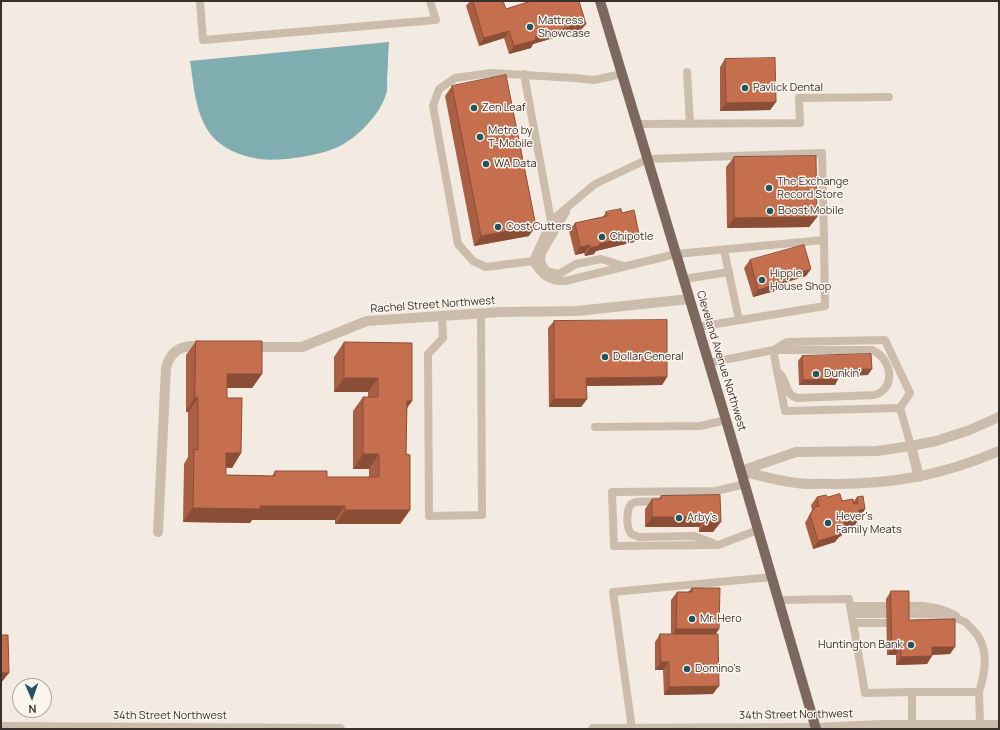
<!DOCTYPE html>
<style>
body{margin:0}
#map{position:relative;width:1000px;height:730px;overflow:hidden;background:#f3ebe1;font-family:Manrope,sans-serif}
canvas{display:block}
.frame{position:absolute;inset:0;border:2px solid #3a302b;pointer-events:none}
.north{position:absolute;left:12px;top:678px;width:40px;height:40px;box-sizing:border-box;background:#fbf5ee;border:1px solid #aea6a0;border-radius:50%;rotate:178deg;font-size:11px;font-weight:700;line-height:16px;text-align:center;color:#3a302b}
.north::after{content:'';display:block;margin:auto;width:14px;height:18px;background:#20565c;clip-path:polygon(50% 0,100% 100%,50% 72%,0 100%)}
</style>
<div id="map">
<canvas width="1000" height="730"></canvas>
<div class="frame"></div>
<div class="north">N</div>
</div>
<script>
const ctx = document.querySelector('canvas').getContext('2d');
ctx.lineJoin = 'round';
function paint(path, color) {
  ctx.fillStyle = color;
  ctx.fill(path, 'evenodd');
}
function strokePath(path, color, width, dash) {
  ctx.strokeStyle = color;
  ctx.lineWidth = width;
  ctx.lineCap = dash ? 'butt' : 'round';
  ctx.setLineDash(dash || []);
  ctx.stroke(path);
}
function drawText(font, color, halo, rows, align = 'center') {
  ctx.font = font + ' Manrope,sans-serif';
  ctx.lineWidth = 3;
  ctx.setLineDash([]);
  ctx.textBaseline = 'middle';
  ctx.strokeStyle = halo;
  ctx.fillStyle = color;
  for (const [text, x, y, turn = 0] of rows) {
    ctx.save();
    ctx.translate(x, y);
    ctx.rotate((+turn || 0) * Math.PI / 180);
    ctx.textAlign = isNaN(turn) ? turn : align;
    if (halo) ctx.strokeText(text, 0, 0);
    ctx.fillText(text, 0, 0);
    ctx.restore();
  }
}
paint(new Path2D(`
 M389 42C388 55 388 67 387 79 387 84 388 90 386 94 380 115 357 138 338 147 319 156 274 163 254 158 239 155 222 148 212 136 195 115 194 86 190 61Z`), '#80adb0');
strokePath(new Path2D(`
 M200 1 203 40 436 20 430 1
 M687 72 690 124
 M524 74 551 221 595 184 648 159 822 153 824 240 676 254 565 281C549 282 541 275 533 261L551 221
 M637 124 800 123 799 98 889 97
 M566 212 542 253 541 262 545 269 549 272 559 274 576 264 601 259 624 266
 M724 250 739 320
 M533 261 486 267 473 261 458 244 433 106 439 89 455 78 491 73 575 78 594 80 622 74
 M684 279 729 272
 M442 317 443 338 428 354 429 516 482 515 481 314
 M698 327 825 306 824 240
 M773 350 785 411 900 408
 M774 350 787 342 885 340 910 393 900 408 911 446
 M709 363 773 350H872C892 358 897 389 874 395L798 398C786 395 788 387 783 378 782 376 779 373 777 371
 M595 427 700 426 726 420
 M745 484 716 491 612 492 614 546 718 545 758 530
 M659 501 636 502 631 504C626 512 626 526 631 534L639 537 694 536 713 543
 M778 600 849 599 865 693 912 692
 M850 606H886
 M903 606C923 605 939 606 956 616
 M852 614H886
 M904 614C922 614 948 613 965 622 967 623 969 626 971 628 990 645 986 670 979 692
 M853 623H886
 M912 725V692H979L980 725
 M632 729 613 592 772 577`), '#ccbcac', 8);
strokePath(new Path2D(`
 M249 347H302L367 321 501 312 577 311 689 299
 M911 446 919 477
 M741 471 796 452 877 451 911 446 936 441 967 431 999 417
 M741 471C759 475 778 481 797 483 809 485 822 483 834 484 894 484 943 475 999 451
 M158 532 166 368C172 346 186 345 205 346
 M815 728 881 725H999`), '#ccbcac', 10);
strokePath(new Path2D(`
 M1 727 340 729
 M593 729 815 728`), '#ccbcac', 10);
strokePath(new Path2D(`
 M600 1 726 420 816 729`), '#7c685d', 10);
paint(new Path2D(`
 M470 1H503L506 9 586 24 580 31 571 34 570 33 533 44 531 48 509 54 504 38 479 46 466 6Z
 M725 59 776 102 770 110 720 111V67Z
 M452 86 529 236 474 246 445 96Z
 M734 157 817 217 809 227 727 228 726 167Z
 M606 212 622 213 639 234 634 242 596 251 594 254 585 256 584 253 575 255 569 231 575 223 603 217Z
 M750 260 806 276 787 282 782 289 753 297 744 268Z
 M554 321 667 377 662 385 586 386 587 399 581 407H549L548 328Z
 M196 341 262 374 252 388H227V398L241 453 232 468 226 467V475L272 476 275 471 327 477H369V469H353V411L363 397H368V392H334V357L344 342 412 401 407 408 406 454 410 510 400 524H335V520H252L250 523 183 522 184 464 188 457V412H186V355Z
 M802 356 868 375 838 376V379L835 385H799L798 361Z
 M720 495 713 532H699V527H645V509L652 499H659L661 496Z
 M817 497H827L842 501H854L857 497 865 509 855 525 846 527V529L841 536 839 537 835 542 813 549 805 523 812 510 811 505Z
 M692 588 716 634 713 694 664 695 663 670H655V642L660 634H671V600L677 592H688Z
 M891 591 909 620 950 654 932 655 927 664 896 665V655H887L886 599Z`), '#a95f43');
paint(new Path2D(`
 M586 24 580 31 571 34 576 26Z
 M576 25 570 33 533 44 531 48 509 54 514 46 535 37Z
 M509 31 504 38 479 46 484 38Z
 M776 102 770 110 720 111 726 103Z
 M817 217 809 227 727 228 734 218Z
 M536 226 529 236 474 246 481 236Z
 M639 234 634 242 596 251 594 254 585 256 590 248 599 244Z
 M590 245 584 253 575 255 580 247Z
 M811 269 806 276 787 282 782 289 753 297 758 290 786 276Z
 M872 369 868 375 835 376 838 370Z
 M227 374H262L252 388H217Z
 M667 377 662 385 581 386 586 378Z
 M344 378H378L368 392H334Z
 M838 379 835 385H799L803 380Z
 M195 397 198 398 188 412H186Z
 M554 399H587L581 407H549Z
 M407 401H412L402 415Z
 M226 453H241L232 468 216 467Z
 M363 454H379L369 469H353Z
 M260 506H345L335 520H252L250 523 183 522 193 508Z
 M865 509 855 525 839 529 844 521 859 510Z
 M345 510H410L400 524H335Z
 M652 517H706L699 527H645Z
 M706 522H721L713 532H699Z
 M846 529 841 536 839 537 835 542 813 549 818 541 840 531Z
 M676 629H719L714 637H671Z
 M901 647 896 655H887L892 648Z
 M932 647H955L950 654 926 655Z
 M932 656 927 664 896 665 901 657Z
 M661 662H669L663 670H655Z
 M1 673H9L1 683Z
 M719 686 713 694 664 695 669 687Z`), '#8a4e37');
const building = new Path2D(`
 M473 1H503L506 9 531 1H579L586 24 576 26V25L535 37 536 40 514 46 509 31 484 38Z
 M775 58 776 102 726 103 725 59Z
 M506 75 536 226 481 236 452 86Z
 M816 156 817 217 734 218V157Z
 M621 209 622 213 634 210 639 234 599 244V246L590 248V245L580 247 575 223 607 216 606 212Z
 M804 245 811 269 786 276 787 281 758 290 750 260Z
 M667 320V377L586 378 587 399H554V321Z
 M196 341H262V374H227V398H242L241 453H226V475L275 476V471H327V477H379V454H363V397H378V378H344V342L412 343V401H407L406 454 410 455V510H345V506H260V509L193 508 194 449 198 450V398L195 397Z
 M871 354 872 369 838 370V379L803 380 802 356Z
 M840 494 842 501 853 499 854 504H858L857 497 863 496 865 509 859 510 860 517 844 521 846 529 840 531 841 534 818 541 810 515 815 507 819 506 817 497 826 495 827 497Z
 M720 495 721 522H706V517H652V499H661V496Z
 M692 588H720L719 629H676L677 592H692Z
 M891 591H909V620L955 619V647H932V656L901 657V647L892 648Z
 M660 634H718L719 686 669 687V662H661Z
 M1 635H8L9 673H1Z`);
paint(building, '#c56f4e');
strokePath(building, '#8a4e37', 1);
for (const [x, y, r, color] of [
 [530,27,4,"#20565c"],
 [745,88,4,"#20565c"],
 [474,108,4,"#20565c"],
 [480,137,4,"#20565c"],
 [486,164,4,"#20565c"],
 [769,188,4,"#20565c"],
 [770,211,4,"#20565c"],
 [498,227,4,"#20565c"],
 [602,237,4,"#20565c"],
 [762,280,4,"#20565c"],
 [605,357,4,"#20565c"],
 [816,374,4,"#20565c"],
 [679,518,4,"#20565c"],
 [828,523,4,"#20565c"],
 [692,619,4,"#20565c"],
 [911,645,4,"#20565c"],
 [687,669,4,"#20565c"]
]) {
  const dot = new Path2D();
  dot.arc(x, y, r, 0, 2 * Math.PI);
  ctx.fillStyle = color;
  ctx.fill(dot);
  strokePath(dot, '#fbf5ee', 1.5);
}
drawText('11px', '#3a302b', '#fbf5ee', [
 ["Mattress",538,21],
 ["Showcase",538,34],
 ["Pavlick Dental",753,88],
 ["Zen Leaf",482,108],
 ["Metro by",488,131],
 ["T-Mobile",488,144],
 ["WA Data",494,164],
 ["The Exchange",777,182],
 ["Record Store",777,195],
 ["Boost Mobile",778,211],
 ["Cost Cutters",506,227],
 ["Chipotle",610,237],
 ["Hippie",770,274],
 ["House Shop",770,287],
 ["Dollar General",613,357],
 ["Dunkin'",824,374],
 ["Hever's",836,517],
 ["Family Meats",836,530],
 ["Arby's",687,518],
 ["Mr. Hero",700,619],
 ["Huntington Bank",903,645,"right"],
 ["Domino's",695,669]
], 'left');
drawText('11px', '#3a302b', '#fbf5ee', [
 ["Rachel Street Northwest",433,305,-4],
 ["Cleveland Avenue Northwest",721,361,73],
 ["34th Street Northwest",796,715,-1],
 ["34th Street Northwest",170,716]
]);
</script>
